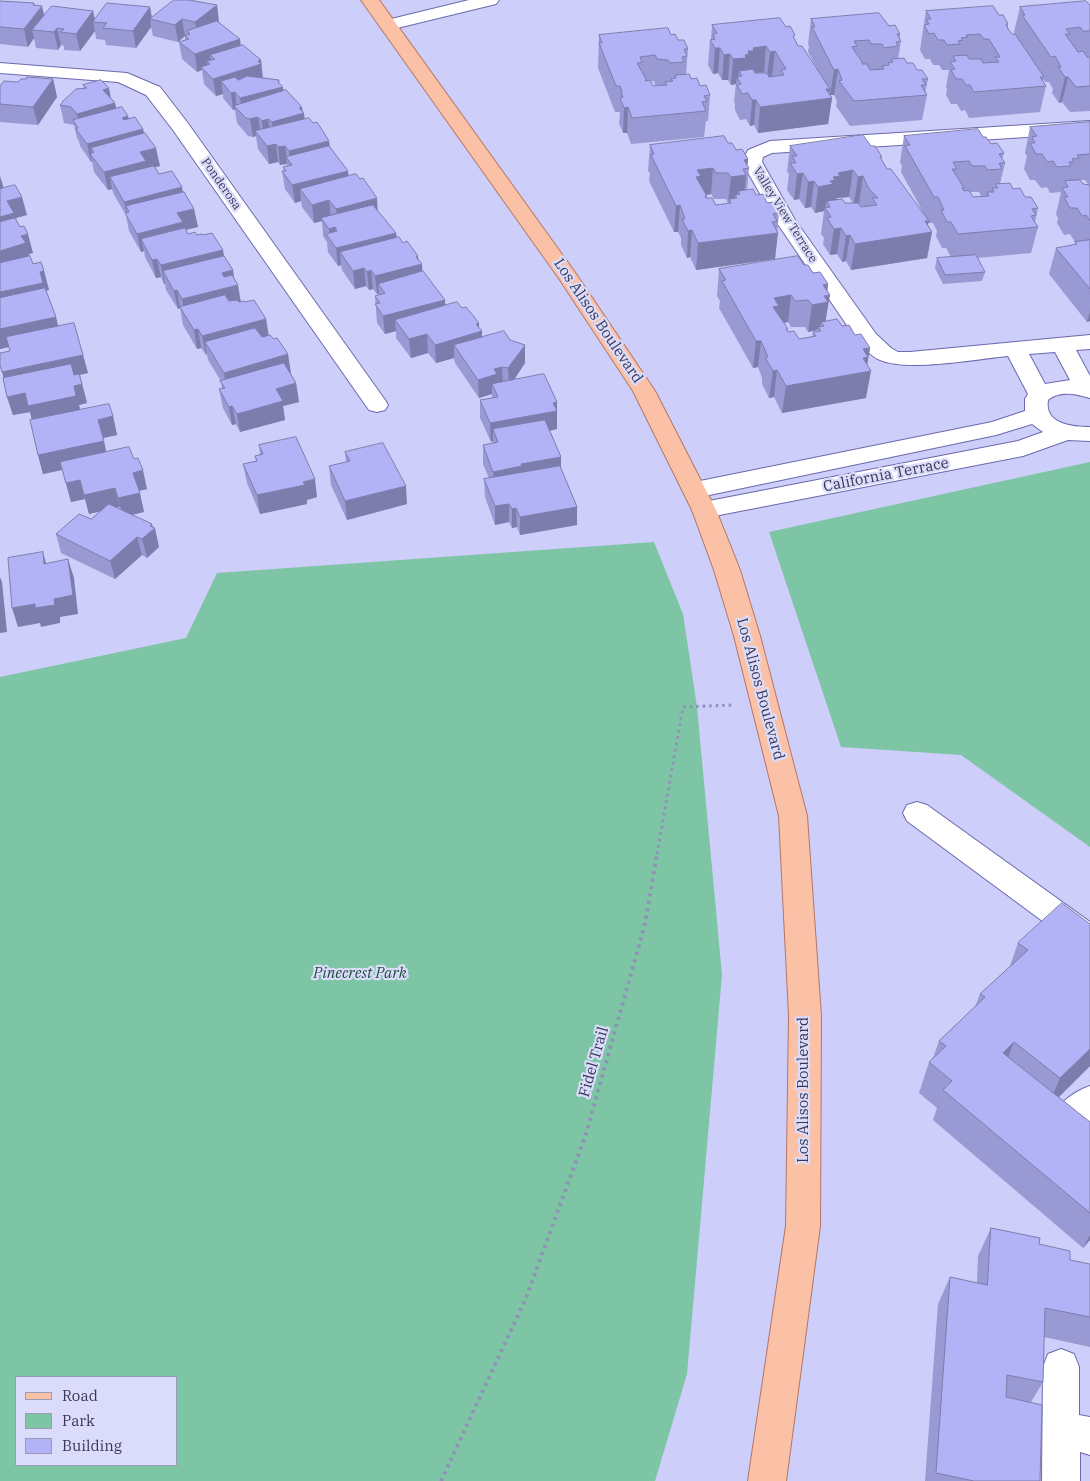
<!DOCTYPE html>
<style>
body{margin:0}
#map{position:relative;width:1090px;height:1481px;overflow:hidden;background:#cdcefa;font-family:"IBM Plex Serif",serif}
canvas{display:block}
.legend{position:absolute;left:15px;top:1376px;width:162px;height:90px;box-sizing:border-box;background:#dbdcfb;border:1px solid #9a9ab9;margin:0;padding:6px 9px;list-style:none;font-size:15px;color:#383856}
.legend li{display:flex;align-items:center;gap:10px;height:25px}
.legend b{width:25px;border:1px solid #9a9ab9}
</style>
<div id="map">
<canvas width="1090" height="1481"></canvas>
<ul class="legend">
<li><b style="height:6px;background:#fbc1a7"></b>Road</li>
<li><b style="height:14px;background:#7dc5a4"></b>Park</li>
<li><b style="height:14px;background:#b2b2f7"></b>Building</li>
</ul>
</div>
<script>
const ctx = document.querySelector('canvas').getContext('2d');
ctx.lineJoin = 'round';
function paint(path, color) {
  ctx.fillStyle = color;
  ctx.fill(path, 'evenodd');
}
function strokePath(path, color, width, dash) {
  ctx.strokeStyle = color;
  ctx.lineWidth = width;
  ctx.lineCap = dash ? 'butt' : 'round';
  ctx.setLineDash(dash || []);
  ctx.stroke(path);
}
function drawText(font, color, halo, rows, align = 'center') {
  ctx.font = font + ' "IBM Plex Serif",serif';
  ctx.lineWidth = 4.5;
  ctx.setLineDash([]);
  ctx.textBaseline = 'middle';
  ctx.strokeStyle = halo;
  ctx.fillStyle = color;
  for (const [text, x, y, turn = 0] of rows) {
    ctx.save();
    ctx.translate(x, y);
    ctx.rotate((+turn || 0) * Math.PI / 180);
    ctx.textAlign = isNaN(turn) ? turn : align;
    if (halo) ctx.strokeText(text, 0, 0);
    ctx.fillText(text, 0, 0);
    ctx.restore();
  }
}
paint(new Path2D(`
 M1090 462V847L961 755 841 747 769 532Z
 M654 542 683 614 697 707 722 975 687 1374 655 1481H0V677L186 638 217 573ZM176 1377V1465H16V1377Z`), '#7dc5a4');
const minor = new Path2D(`
 M469 0H499L496 4 389 30 383 29 380 25 383 21Z
 M0 63 127 73 160 87 187 122 385 400 388 405 385 410 377 412 369 410 173 130 146 95 118 82 0 73Z
 M1090 121V133L772 153 763 157 762 162 795 220 876 334 891 348 898 352H910L1090 335V349L1076 350 1090 376V398C1076 394 1060 390 1048 400 1044 424 1072 427 1090 427V441L1068 440 1023 456 704 518 695 516 692 510 695 504 704 502 1018 441 1043 432 1032 424 996 435 695 498 687 496 683 490 687 484 695 482 992 422 1025 411V399L1028 394 1008 356C976 359 908 372 880 360 870 356 862 346 855 337L775 220 742 162 748 150 770 141ZM1055 352 1070 380 1045 384 1029 354Z
 M917 802 927 805 1090 922V952L1079 948 907 821 903 813 907 805Z
 M1090 1086V1121L1070 1140 1058 1144 1046 1140 1042 1129C1050 1111 1071 1092 1090 1086Z
 M1061 1349 1074 1354 1079 1367V1415L1090 1417V1455L1080 1452V1481H1042L1043 1367 1048 1354Z`);
const major = new Path2D(`
 M361 0H379L574 271 655 391 716 510 740 570 760 636 807 816 821 1016 820 1226 786 1481H748L786 1226 789 1016 779 816 734 636 714 570 692 510 633 391 558 277Z`);
strokePath(minor, '#6c69ad', 2);
strokePath(major, '#b57665', 2);
strokePath(new Path2D(`
 M657 854 683 707 733 705`), '#9091b7', 3, [2.5, 4]);
strokePath(new Path2D(`
 M441 1481 526 1298 586 1134 645 924 657 853`), '#9091b7', 4, [3, 4.5]);
paint(minor, '#fff');
paint(major, '#fbc1a7');
paint(new Path2D(`
 M0 1 35 5 44 15 93 11 95 19 150 7 152 17 217 5 219 23 241 46 261 60 263 78 279 80V83L283 87V91L304 113V119L313 123 329 141 330 147 348 176 396 233 397 238 418 256V260L422 264V271L445 300V305L479 328 482 331V337L525 363 514 380 557 402V429L550 431 561 457V468L577 507V525L520 535 517 527 512 528 509 522 495 525 485 497 484 479 489 478 483 464V445L493 443V441L491 442 480 418V400L492 398V394L479 398 455 363 454 358 436 363 428 353 411 358 396 338V331L385 334 377 323 375 296 379 295V294H377L373 289 369 290 366 286 355 289 342 270 341 265 338 266 328 252 327 242 323 236 322 221 314 223 302 207 301 201 295 203 285 189 282 171H284L283 167 287 166V164L280 165 278 162 269 164 258 149 256 136 253 137 248 136 237 123 235 110H233L223 98V94L216 96 204 84 202 70 197 72 182 59 179 42 185 40V36L178 42 153 36 151 27 136 48 106 45 105 40 96 39 95 31 80 51 64 50V46L61 45 58 50 36 48 34 38 28 47 0 44Z
 M1090 5V111L1070 112 1062 102 1059 103 1052 93 1053 89 1049 82H1045L1043 79V81L1046 86 1040 112 969 118 965 110 961 111 957 104H951L946 95 947 89 946 87 949 70H942L939 65H933L930 59H925L920 50 926 11 999 15 1008 24V28L1012 34 1017 37 1014 32 1020 7Z
 M811 19 889 26 900 34V39L901 41 898 59 907 63 917 70 928 79 925 93 927 95 922 120 850 126 836 106 837 101 834 95H830L829 93 832 98 828 124 758 133 754 125 750 126 746 119 740 120 735 110V104L734 102 736 84 731 85 728 80H722L718 73 713 74 708 65 710 40 711 39 712 25 795 39 798 46 818 70 808 52 809 46 808 44Z
 M599 35H671L688 49 686 74 710 95 708 121H706L704 137 631 144 627 133H623L619 123 620 113 619 112H615L598 68ZM650 81H654L655 85H665L653 86Z
 M53 79 57 97 38 125 0 122V86L18 82Z
 M83 85 111 98 115 103 116 109 128 116 129 119 143 129 144 134 160 166 155 167 159 174 183 192 194 209 198 227 186 230 188 234 203 235 223 250V256L233 270 234 279 241 302H245L266 319 268 335 296 383 299 402 283 406 285 420 240 432 236 424 232 425 223 408 219 389H222L221 381 208 360 207 354 206 355 201 348 197 349 183 325 180 308 178 309 166 290 165 284H164L161 277 156 278 145 257 144 251 141 252 129 231 126 215 114 195 112 189 108 190 94 172 92 161 91 162 80 146 79 141 77 138 74 125 64 123 60 105 62 103V102L84 88Z
 M1090 122V321L1087 322 1049 274 1056 248 1075 245V242L1070 234 1064 235 1057 223 1058 218 1056 214 1061 192 1050 193 1047 187 1041 188 1035 180H1030L1024 169 1027 156 1025 153 1030 127ZM1080 180H1085L1088 184H1083Z
 M904 136 983 137 1004 153 1002 159 1005 163 1000 184 1013 189 1025 197 1038 208 1035 222 1038 227 1031 253 977 258 985 272 982 281 943 284 935 268 937 258 951 257 946 248H942L936 236 937 231 933 223H928V225L932 232 927 258 851 270 846 261 842 262 837 254 830 255 823 244 824 238 821 234 824 211 815 213 811 207 805 208 799 199 794 200 787 190 789 174 787 172 790 146H871L882 160 887 169 923 212 901 172 902 166 900 162ZM970 192H979L981 196 973 197ZM849 197 853 203H845L837 199V198Z
 M728 143 748 159 747 166 749 168 747 190 756 195 779 213 775 259 696 270 690 257 687 258 681 245V238L678 232H674L649 181 650 173 648 171 650 145ZM711 194 714 199H726L728 203 716 205 707 198 706 195Z
 M0 176 3 188 27 215 16 218 17 221 33 253 29 254V257L33 264 44 271 49 290H46L56 317 58 327 83 355 88 373 80 375 87 403 79 405 80 410 113 416 117 435 103 438 106 452 134 459 147 489 139 491 144 512 131 515 152 524 159 547 147 558 142 555 115 579 61 553 56 534 91 519 101 511 89 514 85 499 71 502 62 470 43 474 38 455 32 420 30 412 13 415 7 397 10 351 9 347 0 349ZM120 507 121 510 116 508Z
 M804 265 828 284 826 321 842 326 855 335 870 348 867 364 866 398 782 413 774 397 769 398 762 384V378L758 367 753 368 719 308 720 301 717 296 719 269ZM788 322 791 327H805L808 332 818 330V331L813 332 812 337 799 339 788 332 784 323Z
 M259 445 317 497 307 500V504L260 514 247 483 243 464 256 461 255 456 260 454Z
 M345 452 407 504 347 520 331 485 329 466 346 462Z
 M1090 924V1066L1058 1097 1089 1122 1090 1121V1240L1083 1248 933 1120 937 1108 919 1093 929 1062 933 1058 939 1041 975 1007 980 994 1010 966 1018 943Z
 M991 1228 1039 1244 1070 1260 1090 1264V1347L1044 1337 1043 1382 1031 1402 1040 1481H925L938 1304 950 1277 977 1283 978 1256Z`), '#9999d4');
paint(new Path2D(`
 M34 3 37 13 42 6 46 23 32 30 34 38 28 47 24 29 33 5Z
 M217 5 219 23 198 40 195 22Z
 M150 7 152 20 150 19 151 27 136 48 133 31Z
 M93 11 95 22H93L95 31 80 51 76 34Z
 M182 19 185 36 178 42 175 25Z
 M57 28 61 45 58 50 54 32Z
 M240 39 242 56 215 59 210 55 212 67 207 61 208 68 201 67 202 70 197 72 195 54Z
 M766 46 764 72 752 73 742 76 739 71 738 79 737 77 736 84 731 85 733 59 745 55 748 51 753 48Z
 M715 48H720L718 73 713 74Z
 M775 51 772 77H767L770 52Z
 M730 54 728 80H722L724 55Z
 M261 60 263 82 221 81 223 94 216 96 213 79Z
 M838 69 834 95H830L834 70Z
 M1065 77H1068L1062 102 1059 103Z
 M53 79 57 97 38 125 33 107Z
 M279 80 280 88 283 87 285 105 243 115 240 98 278 82Z
 M109 88 112 104 115 103 119 120 81 132 77 114 103 90Z
 M826 89H830L828 98H832L828 124 758 133 760 107Z
 M235 92 237 109 234 106 235 110H233L231 93Z
 M752 100H756L754 125 750 126Z
 M302 107 303 113H304L306 131 274 140 272 122 299 108Z
 M628 107 627 133H623L624 108Z
 M128 116 131 132 143 129 147 147 94 152 91 148 93 157 90 154 92 161 91 162 87 144 122 118Z
 M258 117 261 135 255 131 256 136 253 137 250 119Z
 M268 119 271 137 264 139 262 121Z
 M329 141 331 158 292 165 290 163 289 151Z
 M276 144 278 162 269 164 267 146Z
 M285 146 287 164 280 165 278 147Z
 M156 148 160 166 148 169 110 177 112 189 108 190 104 172 140 152Z
 M748 159 747 169H743L746 175 744 201 738 191 737 202V198L735 195 734 202 729 199 728 203 731 177 744 160Z
 M713 168 711 194 699 196 696 177 697 170Z
 M853 170 849 197 837 198V202L827 201 824 211 815 213 818 187 830 181 833 177 838 173Z
 M348 171 350 189H300L301 201 295 203 292 185Z
 M803 173 799 199 794 200 797 174Z
 M0 176 4 189 0 199Z
 M863 176 859 203H854L858 177Z
 M814 181 811 207 805 208 808 182Z
 M182 187 185 205 129 212 126 206 128 217 124 202Z
 M22 197 27 215 16 218 19 231 0 236V217L7 201Z
 M377 198 378 217 338 228 336 209Z
 M329 200 331 218H321L322 221 314 223 312 205Z
 M680 205 678 232H674L676 206Z
 M194 209 198 227 141 239 144 251 141 252 137 234 177 213Z
 M925 221H929L926 232H932L927 258 851 270 855 244Z
 M335 227 337 246 330 239 329 229Z
 M841 228 837 254 830 255 834 229Z
 M692 230 690 257 687 258 688 231Z
 M396 233 398 251 340 252 341 265 338 266 336 248Z
 M778 233 775 259 696 270 698 243Z
 M28 234 33 253 29 254 31 262 0 270V251L21 236Z
 M850 235 846 261 842 262 846 236Z
 M223 250 226 268 163 271 165 284H164L161 265Z
 M418 256 419 265 422 264 423 282 378 284 379 294H377L375 276Z
 M157 259 161 277 156 278 152 260Z
 M364 268 366 286 355 289 353 271Z
 M233 270 235 285H238L241 303 186 318 182 299 222 273Z
 M371 270 373 289 369 290 367 272Z
 M44 271 49 290 45 291 0 312V292L40 272Z
 M828 284 826 295H830L824 329V326L821 322 820 330 818 327V330L808 332 812 305 823 285Z
 M177 290 180 308 178 309 174 291Z
 M791 295 788 322 776 324 770 333 774 298Z
 M445 300 446 318 395 320 396 331 385 334 383 316Z
 M1090 311V321L1087 322Z
 M56 317 60 335 0 349V329Z
 M266 319 269 337 205 342 207 354 206 355 202 336Z
 M479 323V331H482V349L454 345V358L436 363 435 345 476 324Z
 M198 329 201 348 197 349 194 330Z
 M427 334 428 353 411 358 409 339Z
 M756 341H761L758 367 753 368Z
 M525 345V363L509 387 508 368Z
 M870 348 866 372 871 371 866 398 782 413 786 386 863 349Z
 M288 354 291 373 227 391 224 373Z
 M83 355 88 373 7 390 2 372Z
 M502 367 503 385 492 384V394L479 398 478 380 494 369Z
 M777 370 774 397 769 398 773 371Z
 M296 383 299 402 283 406 285 420 240 432 237 414 276 389Z
 M82 384 87 403 79 405 81 414 33 425 30 412 13 415 7 397 25 393Z
 M557 402V429L497 441 493 429V441L491 442 490 423Z
 M232 406 236 424 232 425 229 407Z
 M113 416 117 435 103 438 98 420Z
 M104 441 108 460 43 474 38 455Z
 M561 457V476L494 490 493 472 521 464Z
 M143 470 147 489 138 491 133 473Z
 M315 479 317 497 307 500V504L260 514 257 495Z
 M80 480 85 499 71 502 66 483Z
 M406 486 407 504 347 520 345 501Z
 M115 488 120 507 89 514 84 495Z
 M140 493 144 512 123 517 118 498Z
 M509 504V522L495 525V506Z
 M577 507V525L520 535V517Z
 M516 508 517 527 512 528V509Z
 M152 524 153 530 155 528 159 547 147 558 142 539Z
 M137 537 142 555 115 579 110 561Z
 M43 552 48 570 44 564Z
 M68 559 74 578 78 614 60 617V623L41 627 40 623 18 627 12 608 54 599Z
 M0 577 2 582 7 632 0 633Z
 M1014 1042 1002 1072 1003 1053Z
 M1090 1049V1066L1047 1109 1060 1078Z
 M1090 1235V1240L1083 1248Z`), '#7d7dad');
const building = new Path2D(`
 M174 0H189L217 5 195 22 182 19 175 25 150 19Z
 M0 1 34 3 33 5 42 6 24 29 0 27Z
 M1086 1 1090 5V31H1083L1080 27 1066 29 1070 34H1065L1078 52 1083 51 1087 57H1090V86L1076 87 1068 77H1065L1058 67H1061L1055 56 1051 57 1022 15H1025L1020 7Z
 M107 3 150 7 133 31 103 28 107 23 93 22Z
 M52 6 93 11 76 34 61 32 64 29 57 28 54 32 32 30Z
 M993 6 999 15H1003L1008 24H1006L1008 29 1012 34H1015L1044 77H1040L1046 86 974 92 970 85H966L962 79H956L951 70 955 69 950 62 956 61 953 56 967 55 969 59H981L983 63 999 62 995 57H1000L989 39H984L980 34 966 35 968 37 961 38 963 40 958 41 960 44 947 45 944 40H938L934 33 929 34 924 25 929 24 926 19H931L926 11Z
 M879 13 889 26 895 25 900 34H897L901 41 896 42 898 46 884 48 882 44H871L869 40 854 41 857 46 852 47 862 62V64H867L870 70 884 69 882 66 889 65 888 63 893 62 891 59 904 58 907 63H913L917 70H922L928 79H922L926 85H921L927 95 854 101 839 81 842 80 838 69 834 70 812 27H815L811 19Z
 M780 18 786 27 790 26 795 35 793 36 798 46H802L830 89H826L832 98 760 107 756 100H752L748 93 742 94 737 85 741 84 737 77 742 76 739 71 753 69 755 73H767L769 77 784 75 781 70 786 69 775 51 770 52 766 46 753 48 754 51H748L749 54 745 55 746 58 733 59 730 54 724 55 720 48H715L710 40 715 39 713 34 717 33 712 25Z
 M217 21 240 39 195 54 179 42 189 39 185 36 190 34 187 31Z
 M668 28 671 35 675 34 678 40H684L688 49H684L687 56 682 57 684 62 670 63 668 60 657 59 655 55 640 57 642 62 637 63 646 79 645 81 650 80 653 86 667 85 665 82 673 81 671 79 676 78 675 75 689 74 691 79 697 78 700 86 706 85 710 95 704 96 707 101 702 102 706 111 632 118 628 107 624 108 620 98 623 97 621 92H622L620 86H616L599 43H602L599 35Z
 M243 45 261 60 258 61 261 64 213 79 201 67 210 64 207 61 215 59 210 55Z
 M247 76 279 80 278 82 283 87 240 98 235 92 231 93 221 81 235 77 238 80Z
 M27 77 53 79 33 107 0 104V86L4 81 18 82 21 79H26Z
 M101 80 109 88 103 90 115 103 77 114 71 107 60 105 63 102H62L76 89 87 88 83 85Z
 M286 90 302 107 299 108 304 113 272 122 268 119 262 121 258 117 250 119 246 118 234 106Z
 M122 107 128 116 122 118 124 120 135 117 143 129 87 144 76 129 78 128 73 120Z
 M309 118 313 123 317 122 329 141 289 151 285 146 278 147 276 144 267 146 255 131Z
 M1090 122V154L1077 155 1079 158 1072 159 1074 162H1069L1071 166 1057 167 1053 161 1047 162 1042 154H1036L1030 143H1035L1032 137 1037 136 1030 127Z
 M978 129 983 137H986L991 144 997 143 1004 153 999 154 1005 163H999L1002 169 987 170 985 166H972L969 161 953 162 957 169H952L964 188H962L964 191 969 190 973 197 989 196 987 192H994L992 188H998L995 184 1010 183 1013 189 1020 188 1025 197H1031L1038 208 1032 209 1036 215 1031 216 1038 227 958 234 951 222H947L941 210H944L938 197H934L905 146 910 145 904 136Z
 M145 133 156 148 140 152 146 161 104 172 90 154 94 152 91 148Z
 M863 135 871 146H875L882 157H880L887 169H891L929 221H925L932 232 855 244 850 235 846 236 841 228 834 229 827 218 831 217 825 208 830 207 827 201 842 199 845 203H858L861 207 877 205 872 198H878L869 189 863 176 858 177 853 170 838 173 840 176 833 177 835 180 830 181 833 184 818 187 814 181 808 182 803 173 797 174 790 163H796L792 156H797L790 146Z
 M724 136 728 143H732L736 150 742 149 748 159 744 160 749 168 743 169 746 175 731 177 728 173H716L713 168 697 170 701 176 696 177 707 196H705L706 198H712L716 205 731 203 729 199 737 198 735 195 740 194 738 191 753 189 756 195 763 194 767 203 773 202 779 213 773 214 777 221 772 222 778 233 698 243 692 230 688 231 682 219H685L680 205 676 206 651 155 654 154 650 145Z
 M329 146 348 171 292 185 282 171H286L283 167 292 165 286 157Z
 M154 166 159 174 172 171 182 187 124 202 110 177Z
 M356 174 360 179 363 178 377 198 336 209 329 200 312 205 300 189Z
 M1080 180 1083 184 1090 185V221L1086 215 1082 216 1077 208H1070L1064 197H1068L1062 188 1068 187 1065 181Z
 M15 185 22 197 7 201 14 213 0 217V189Z
 M184 192 194 209 177 213 183 222 137 234 125 213 129 212 126 206Z
 M373 205 396 233 336 248 326 234 337 231 335 227 329 229 321 218Z
 M15 218 20 227 24 226 28 234 21 236 26 243 0 251V222Z
 M185 228 188 234 195 232 197 235 202 234 203 235 212 233 223 250 161 265 157 259 152 260 141 239Z
 M399 237 403 243 407 241 418 256 416 257 422 264 375 276 371 270 367 272 364 268 353 271 340 252Z
 M1090 240V289L1056 248 1077 244 1075 242Z
 M976 255 985 272 945 275 937 258Z
 M30 256 33 264 41 262 44 271 40 272 43 283 0 292V263Z
 M224 256 233 270 222 273 224 277 232 275 238 285 182 299 177 290 174 291 163 271Z
 M798 256 804 265H808L813 273 820 272 828 284 823 285 830 295 824 296 828 302 812 305 808 300 795 301 791 295 774 298 779 306 773 307 788 329H786L788 332 794 331 799 339 816 336 813 332 821 331 818 327 824 326 821 322 837 319 842 326 849 325 855 335 861 334 870 348 863 349 868 357 863 358 871 371 786 386 777 370 773 371 765 357H768L761 341H756L722 281 726 280 719 269Z
 M423 271 445 300 383 316 375 304 380 303 375 296 385 293 378 284Z
 M45 288 56 317 0 329V298Z
 M225 295 229 301 237 300 239 302 244 301 245 302 254 300 266 319 202 336 198 329 194 330 180 307Z
 M457 302 462 308 466 307 479 323 476 324 482 331 435 345 427 334 409 339 395 320Z
 M74 323 83 355 2 372 0 365V353L10 351 6 337Z
 M255 328 262 337 270 335 274 339 277 338 288 354 224 373 205 342Z
 M504 331 510 340 525 345 508 368 502 367 494 369 497 374 478 380 454 345Z
 M284 363 296 383 276 389 283 401 237 414 232 406 229 407 219 389 225 388 220 381Z
 M71 364 74 375 79 374 82 384 74 386 76 396 28 406 25 393 7 397 3 378Z
 M544 374 557 402 553 403 557 411 490 423 480 400 498 397 492 384Z
 M109 404 113 416 98 420 104 441 38 455 30 420Z
 M545 420 561 457 521 464 522 466 493 472 483 445 498 442 493 429Z
 M296 437 315 479 303 482 305 485 257 495 243 464 257 461 255 456 263 454 259 445Z
 M383 443 406 486 345 501 329 466 350 461 345 452Z
 M129 447 134 459 138 458 143 470 133 473 140 493 118 498 115 488 84 495 80 480 66 483 60 462Z
 M560 466 577 507 520 517 516 508 512 509 509 504 495 506 484 479Z
 M109 504 152 524 150 526 155 528 142 539 137 537 110 561 56 534 79 514 91 519Z
 M43 552 44 564 68 559 73 595 54 599 55 605 35 608V604L12 608 8 558Z
 M1062 903 1090 924V1049L1060 1078 1014 1042 1003 1053 1090 1122V1213L943 1090 952 1081 929 1062 946 1046 939 1041 985 997 980 994 1028 950 1018 943Z
 M991 1228 1040 1238 1039 1244 1070 1251V1260L1090 1264V1317L1045 1308 1043 1382 1007 1375 1006 1397 1042 1405 1040 1481H974L936 1473 950 1277 987 1285Z`);
paint(building, '#b2b2f7');
strokePath(building, '#7d7dad', 1);
drawText('12px', '#383856', '#dbdcfb', [
 ["Ponderosa",221,184,55],
 ["Valley View Terrace",785,215,58]
]);
drawText('15px', '#383856', '#dbdcfb', [
 ["Los Alisos Boulevard",598,321,56],
 ["California Terrace",886,475,-11],
 ["Los Alisos Boulevard",760,689,75],
 ["Fidel Trail",594,1062,-74],
 ["Los Alisos Boulevard",804,1090,-90]
]);
drawText('italic 15px', '#204e3b', '#dbdcfb', [
 ["Pinecrest Park",360,974]
]);
</script>
